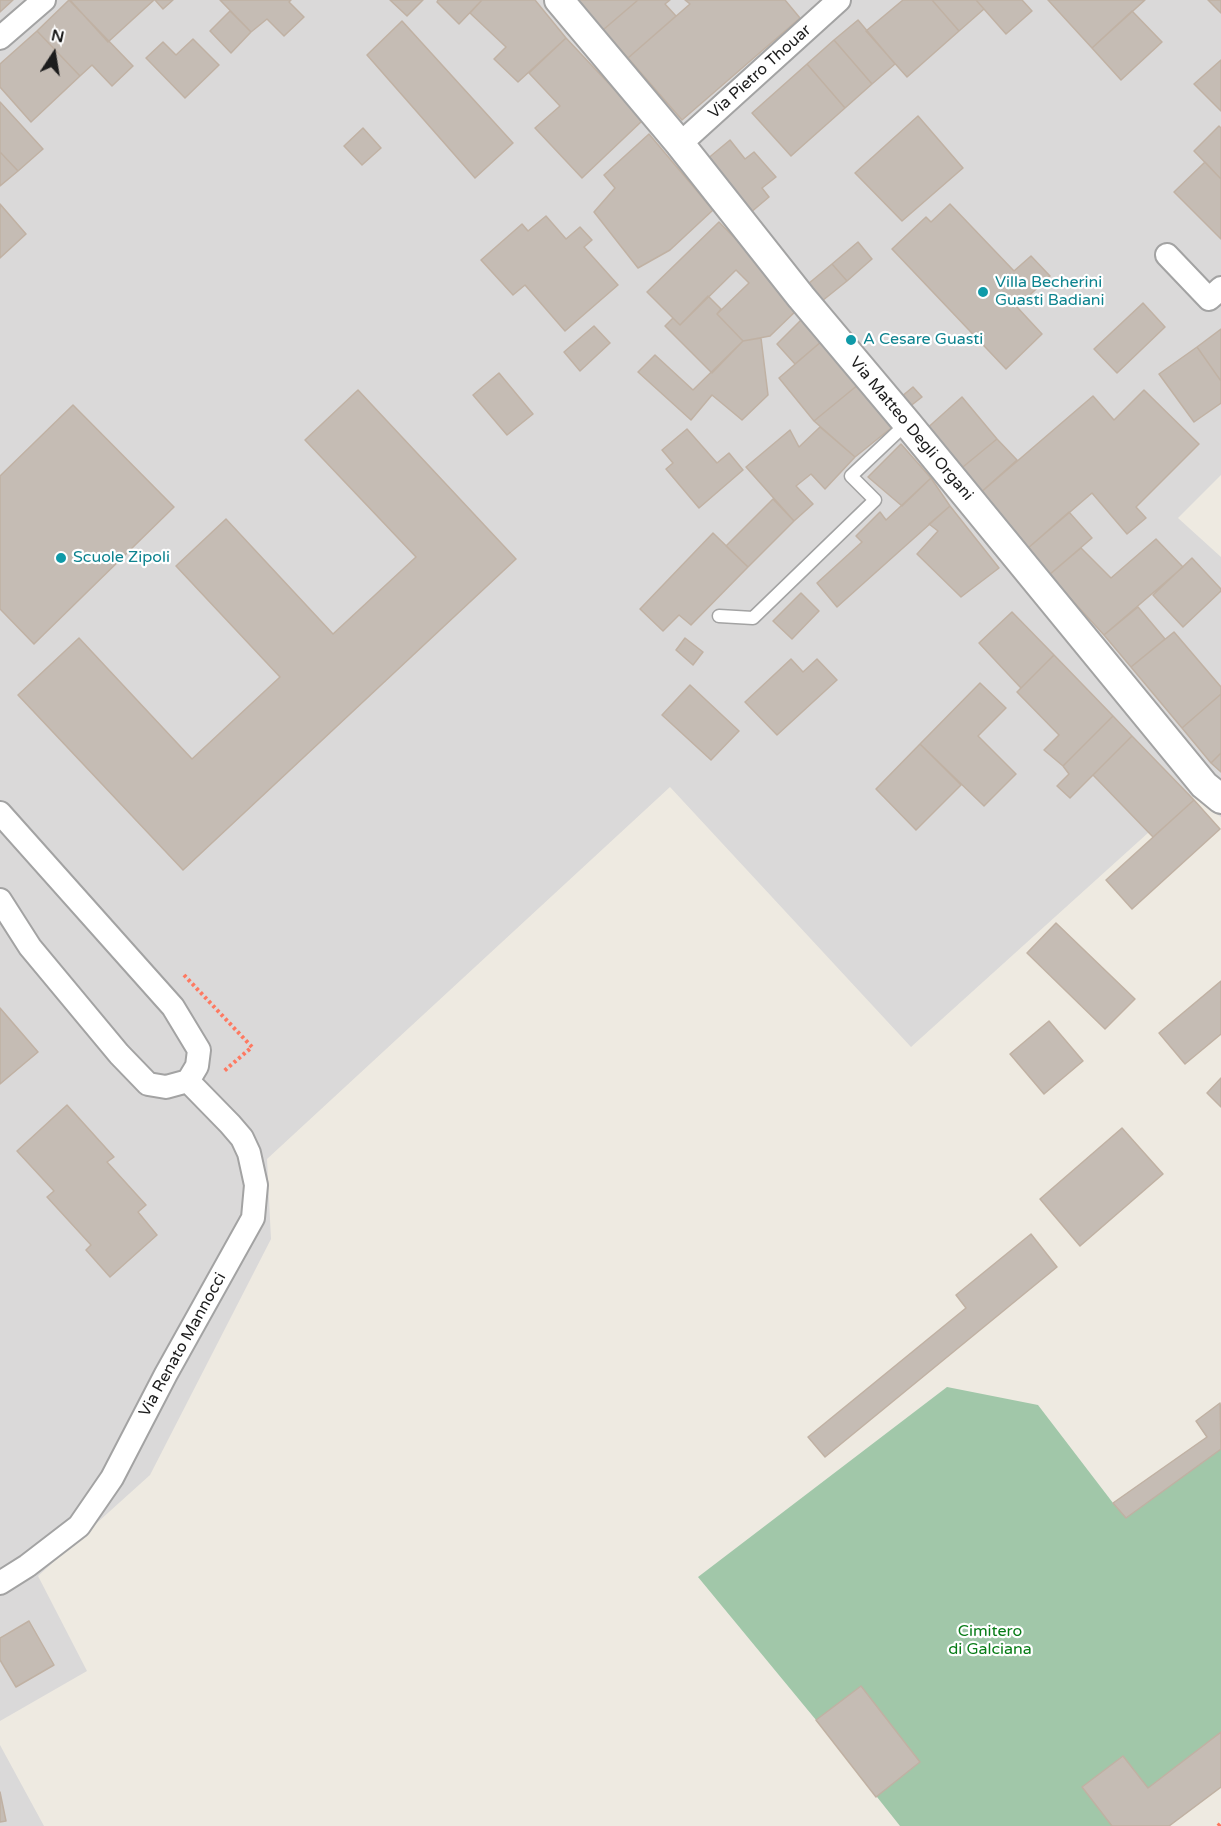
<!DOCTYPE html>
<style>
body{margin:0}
#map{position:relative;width:1221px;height:1826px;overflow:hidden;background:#eeeae1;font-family:"Varela Round",sans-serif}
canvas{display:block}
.north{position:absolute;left:24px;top:24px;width:60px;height:60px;-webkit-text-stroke:4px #fff;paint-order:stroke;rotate:12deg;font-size:16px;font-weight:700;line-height:24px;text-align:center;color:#1c1c1c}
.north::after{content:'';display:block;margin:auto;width:21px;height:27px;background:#1c1c1c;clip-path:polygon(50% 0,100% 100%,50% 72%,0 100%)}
</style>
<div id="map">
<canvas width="1221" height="1826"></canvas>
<div class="north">N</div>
</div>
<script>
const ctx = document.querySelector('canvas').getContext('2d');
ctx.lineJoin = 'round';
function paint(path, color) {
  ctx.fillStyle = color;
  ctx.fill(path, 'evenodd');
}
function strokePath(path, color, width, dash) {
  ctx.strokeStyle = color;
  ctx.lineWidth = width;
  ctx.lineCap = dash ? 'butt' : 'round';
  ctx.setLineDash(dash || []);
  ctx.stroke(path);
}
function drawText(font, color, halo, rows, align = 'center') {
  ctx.font = font + ' "Varela Round",sans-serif';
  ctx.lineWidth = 4.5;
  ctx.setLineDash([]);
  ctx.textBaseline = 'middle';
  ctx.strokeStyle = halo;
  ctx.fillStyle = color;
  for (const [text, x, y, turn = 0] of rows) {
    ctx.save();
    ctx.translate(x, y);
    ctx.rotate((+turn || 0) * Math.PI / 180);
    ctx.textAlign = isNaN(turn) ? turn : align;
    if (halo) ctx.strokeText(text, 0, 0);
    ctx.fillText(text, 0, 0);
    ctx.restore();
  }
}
paint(new Path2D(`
 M0 0H1221V475L1178 518 1221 557V817L1190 795 911 1047 670 787 267 1159 271 1239 150 1475 38 1576 87 1671 0 1721Z
 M0 1745 44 1826H0Z`), '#dad9d9');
paint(new Path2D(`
 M947 1387 1038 1405 1113 1503 1207 1438 1196 1421 1220 1403 1221 1405V1787L1169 1826H900L816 1720 698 1577Z`), '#a1c7a9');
const building = new Path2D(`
 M0 0H13L0 12Z
 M69 0 133 66 112 86 92 65 80 76 37 31Z
 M70 0H154L108 42Z
 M155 0H173L163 9Z
 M220 0H291L289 2 304 17 284 36 267 19 251 32Z
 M390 0H423L407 16Z
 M438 0H482L459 24 437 2Z
 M482 0H535L566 38 518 82 494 59 506 47 470 13Z
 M576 0H638L603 30Z
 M638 0H670L665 4 676 16 628 58 603 30Z
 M685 0H785L800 18 682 120 628 58 690 4Z
 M903 0H932L959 31 907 77 866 31Z
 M932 0H976L984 9 959 31Z
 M976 0H1022L1032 11 1006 34Z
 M1048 0H1145L1092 48Z
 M1208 0H1221V13Z
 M230 11 251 32 231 53 210 31Z
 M1132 11 1162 42 1121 80 1092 48Z
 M858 20 895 64 872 84 834 40Z
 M402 21 513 143 475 178 367 55Z
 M37 31 80 76 31 122 0 87V64Z
 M566 38 643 120 582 178 535 128 560 106 529 73Z
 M193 39 219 65 185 98 146 58 163 42 176 55Z
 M834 40 872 84 845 108 807 64Z
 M1221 60V111L1194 84Z
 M807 64 845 108 791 156 752 113Z
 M0 102 43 149 18 171 0 152Z
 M918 116 963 168 902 221 855 173Z
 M1219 126 1221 128V179L1194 151Z
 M363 128 381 148 362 165 344 146Z
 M649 134 713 210 670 250 638 268 594 212 615 188 604 175Z
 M730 140 745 159 754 152 776 177 762 188 769 197 750 213 706 160Z
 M0 152 18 171 0 186Z
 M1205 162 1221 179V239L1174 192Z
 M0 204 26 234 0 258Z
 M950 204 1014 271 1031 256 1050 276 1017 307 1042 334 1006 369 892 249 926 217 931 222Z
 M546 216 566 239 580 227 592 240 584 247 618 285 565 331 525 285 513 295 481 260 522 224 528 231Z
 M719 222 801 306 770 336 743 341 717 314 749 283 736 270 680 325 647 292Z
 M858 242 872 259 847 281 832 264Z
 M832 264 847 281 822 301 808 284Z
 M708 296 721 309 717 314 743 341 712 373 665 326 673 318 680 325Z
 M1143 303 1165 327 1117 373 1094 349Z
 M805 316 822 341 795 364 777 344Z
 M594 326 610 343 580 371 564 352Z
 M1221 329V381L1197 347Z
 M761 338 768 395 742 420 712 395 691 420 638 372 655 355 693 390 743 341Z
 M822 341 859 384 814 421 779 378Z
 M1197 347 1221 381V403L1194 422 1159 374Z
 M499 373 533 414 507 435 473 395Z
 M859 384 895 425 855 457 814 421Z
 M913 387 922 397 904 411 896 401Z
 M358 390 516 559 183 870 18 695 79 638 192 759 280 677 176 566 226 519 333 634 416 557 305 440Z
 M1144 390 1199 444 1136 507 1146 518 1127 534 1092 493 1027 549 979 494 1093 396 1114 420Z
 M962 397 997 439 958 471 924 431Z
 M73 405 174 507 34 644 0 609V476Z
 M820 427 855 457 825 489 811 474 796 486 813 504 794 521 746 467 790 430 799 447Z
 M687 429 717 463 729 453 743 470 699 508 666 469 673 463 662 450Z
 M997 439 1017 460 979 494 958 471Z
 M901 444 931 478 902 506 868 477Z
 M931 478 950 506 837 607 817 583 862 542 856 536 880 512 886 520Z
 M773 499 794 521 748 567 726 546Z
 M950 506 999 568 961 597 917 554 938 531 929 524Z
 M1069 512 1092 538 1049 575 1027 549Z
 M713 533 748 567 691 625 679 615 663 631 640 609Z
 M1156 539 1183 567 1104 635 1049 575 1081 548 1111 578Z
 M1192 558 1221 589V591L1183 627 1153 595Z
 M801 593 819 611 792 639 773 621Z
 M1138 607 1165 639 1131 667 1104 635Z
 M1012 612 1054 655 1021 688 979 643Z
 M1174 632 1221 687V694L1182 728 1131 667Z
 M685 638 703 652 693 665 676 650Z
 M1054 655 1113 716 1063 766 1044 750 1059 735 1017 692Z
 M791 659 803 672 817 659 837 680 777 735 745 702Z
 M980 683 1006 708 978 736 1016 774 984 806 920 744Z
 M690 685 739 731 711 760 662 715Z
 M1221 694V753L1211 763 1182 728Z
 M1113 716 1132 736 1070 798 1057 786 1069 774 1063 766Z
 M1132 736 1194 800 1153 837 1093 775Z
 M920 744 961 785 916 830 876 789Z
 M1221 753V772L1211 763Z
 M1194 800 1220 829 1132 909 1106 880Z
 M1056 923 1135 999 1105 1029 1027 953Z
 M1221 981V1034L1185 1064 1159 1033Z
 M0 1008 38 1052 0 1084Z
 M1049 1021 1083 1061 1044 1094 1010 1054Z
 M1221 1078V1107L1207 1093Z
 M67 1105 114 1157 107 1162 146 1205 138 1212 157 1235 110 1277 86 1250 91 1245 47 1197 54 1191 17 1151Z
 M1122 1128 1163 1174 1080 1246 1040 1199Z
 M1031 1234 1057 1267 825 1457 808 1437 966 1308 956 1295Z
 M1220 1403 1221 1449 1126 1518 1113 1503 1207 1437 1196 1421Z
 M29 1621 54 1665 16 1687 0 1660V1638Z
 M861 1686 920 1762 876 1797 816 1720Z
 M1221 1732V1787L1169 1826H1112L1082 1787 1123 1756 1148 1788Z
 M0 1792 6 1821 0 1822Z`);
paint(building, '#c5bcb4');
strokePath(building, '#c0b1a3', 1.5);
const service = new Path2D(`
 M719 616 753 618 875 500 851 476 907 423`);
const minor = new Path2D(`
 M0 38 44 0
 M680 144 839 0
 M1167 255 1209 299 1221 288
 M0 813 173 1007 199 1050 197 1066 188 1081 166 1087 148 1084 119 1054 30 947 0 900
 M0 1583 27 1566 79 1526 112 1478 166 1374 253 1218 256 1185 249 1153 242 1138 230 1124 188 1081`);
const tertiary = new Path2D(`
 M559 0 680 144 801 297 907 423 1204 785 1221 799`);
strokePath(service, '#a3a3a3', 15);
strokePath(minor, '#a3a3a3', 26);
strokePath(tertiary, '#a3a3a3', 32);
strokePath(new Path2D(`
 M184 975 252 1047 224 1071
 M1218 1826 1221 1823`), '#fe7961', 4, [3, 3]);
strokePath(service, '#fff', 12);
strokePath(minor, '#fff', 22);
strokePath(tertiary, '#fff', 28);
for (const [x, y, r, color] of [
 [983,292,6,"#0f9aa8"],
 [851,340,6,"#0f9aa8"],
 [61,558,6,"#0f9aa8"]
]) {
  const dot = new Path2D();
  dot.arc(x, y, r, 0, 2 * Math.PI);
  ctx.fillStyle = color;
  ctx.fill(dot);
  strokePath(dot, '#fff', 2);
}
drawText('16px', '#1c1c1c', '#fff', [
 ["Via Pietro Thouar",760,72,-42],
 ["Via Matteo Degli Organi",911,429,50],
 ["Via Renato Mannocci",183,1345,-61]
]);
drawText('16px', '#0d838f', '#fff', [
 ["Villa Becherini",995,283],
 ["Guasti Badiani",995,301],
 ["A Cesare Guasti",863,340],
 ["Scuole Zipoli",73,558]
], 'left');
drawText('16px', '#087c17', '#fff', [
 ["Cimitero",990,1632],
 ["di Galciana",990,1650]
]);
</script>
